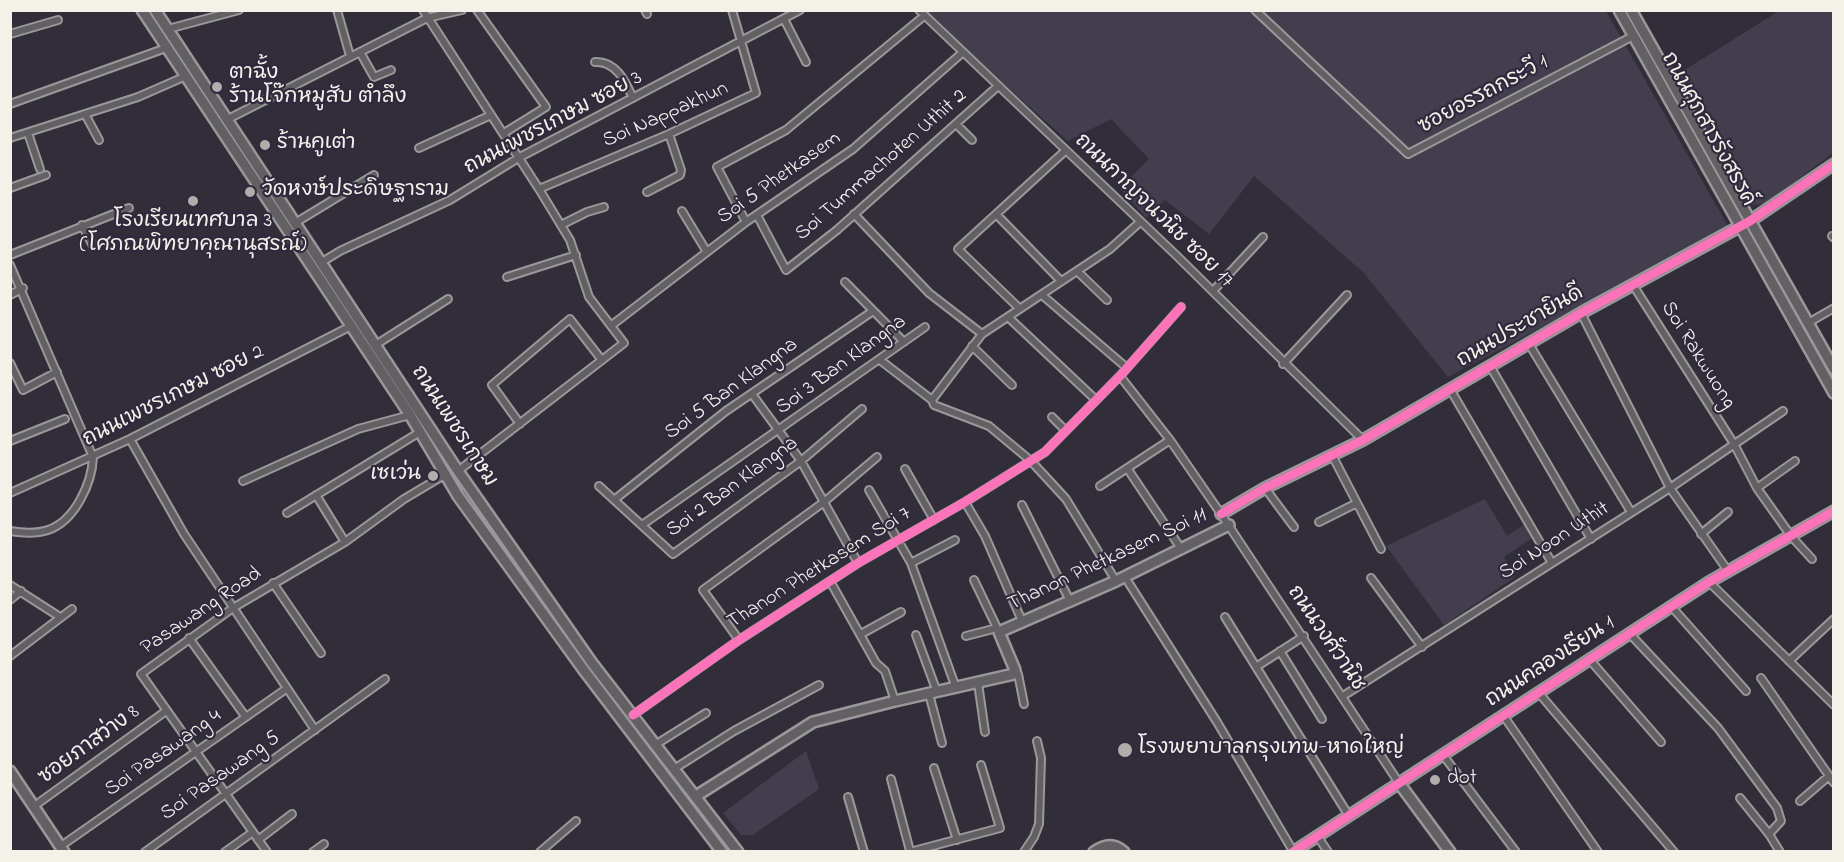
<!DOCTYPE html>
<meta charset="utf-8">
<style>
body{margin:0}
#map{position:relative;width:1844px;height:862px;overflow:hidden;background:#312e39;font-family:"Indie Flower",sans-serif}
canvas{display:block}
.frame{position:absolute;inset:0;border:12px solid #f4f1e8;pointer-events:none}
</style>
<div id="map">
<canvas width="1844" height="862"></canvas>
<div class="frame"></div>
</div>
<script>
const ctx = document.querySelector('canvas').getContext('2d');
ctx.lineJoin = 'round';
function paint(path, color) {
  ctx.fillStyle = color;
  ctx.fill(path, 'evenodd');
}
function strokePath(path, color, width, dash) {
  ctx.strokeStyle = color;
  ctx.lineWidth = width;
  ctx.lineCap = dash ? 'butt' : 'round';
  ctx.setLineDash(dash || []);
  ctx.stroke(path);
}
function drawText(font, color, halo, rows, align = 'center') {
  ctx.font = font + ' "Indie Flower","Playpen Sans Thai",sans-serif';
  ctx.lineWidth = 4.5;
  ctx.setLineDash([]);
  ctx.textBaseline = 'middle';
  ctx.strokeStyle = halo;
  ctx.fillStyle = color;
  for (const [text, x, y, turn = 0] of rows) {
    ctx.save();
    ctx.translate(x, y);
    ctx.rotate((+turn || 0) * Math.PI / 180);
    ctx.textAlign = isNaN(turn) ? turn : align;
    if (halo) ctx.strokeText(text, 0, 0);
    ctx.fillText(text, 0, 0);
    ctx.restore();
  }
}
paint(new Path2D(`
 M922 11H1606L1729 228 1448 377 1363 272 1254 176 1209 234 1165 200 1146 218 1120 188 1149 159 1111 119 1068 141Z
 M1779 11H1833V153L1766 204 1745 205 1675 76Z
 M1485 499 1507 536 1525 524 1535 536 1504 557 1515 577 1444 625 1386 546Z
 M806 751 819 789 753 835H741L723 813Z`), '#423e4d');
const street = new Path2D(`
 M337 10 350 56
 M423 10 539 189 570 240 589 297 624 343 458 471
 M477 10 546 107 504 133
 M645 10 647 14
 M919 10 1177 256 1363 440
 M1255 10 1408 154 1633 36
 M784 19 806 62
 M168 29 239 10
 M10 34 58 20
 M360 52 374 77 391 70
 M595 62C616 61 625 81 633 98
 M10 104 166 48
 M85 114 99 140
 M228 119 427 18 462 10
 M956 124 972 140
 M28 133 40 169
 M10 138 138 97 186 76
 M419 148 491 115
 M10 188 46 175
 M539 189 669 134 756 93 732 10
 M647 192 680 175 681 170 669 134
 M682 211 707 252
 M854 214 929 293 982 334
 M996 214 1061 281
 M757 215 786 270 837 230 998 86
 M746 222 717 167 786 130 924 16
 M295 223 374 175
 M82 225 93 246
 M561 225 587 212 604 207
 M1832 236 1834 238
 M10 255 129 208
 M322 262 340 251 450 200 520 157 800 10
 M10 265 93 457C92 483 75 521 48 530 36 534 22 533 10 531
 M1077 271 1107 300
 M507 277 576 255
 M845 282 904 342
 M1633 285 1734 444 1757 488 1791 536 1812 559
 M1213 291 1263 237
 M10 295 23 288
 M1042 295 1127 368
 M1020 309 958 249 1065 151
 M1581 313 1670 488 1728 571
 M1008 317 1096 400
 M1808 323 1834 308
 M612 325 746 222 853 149 962 53
 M377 344 448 299
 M1529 344 1631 512
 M972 346 1012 385
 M880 360 932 400 934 405 989 426 1031 461 1066 499 1116 581
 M10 363 23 390 57 372
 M1283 364 1347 295
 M1490 366 1591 539
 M1120 376 1170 440 1221 514 1399 783
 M1450 389 1552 563
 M752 394 801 461 858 563
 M932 400 982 334 1110 249 1140 222
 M1052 417 1066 431
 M520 424 492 385 570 319 601 359
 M130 439 184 534 315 730
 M10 441 65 419
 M1333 457 1381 549
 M1127 468 1182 550
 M905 469 934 520
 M243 481 358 429 410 415
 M599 486 673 554 801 461 862 409
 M1100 486 1170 440
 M1265 488 1294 527
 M1757 488 1795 461
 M869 490 911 563 956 688
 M10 493 130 439 351 326
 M316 495 345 542
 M614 500 726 411 873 311
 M965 502 985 536 1022 621
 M1022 505 1070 601
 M287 513 420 432
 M1319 522 1357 503
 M642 525 925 327
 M1701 534 1728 512
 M911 563 955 540
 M1125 577 1217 722 1293 851
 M1371 578 1422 647
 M974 580 999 632
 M830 581 876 663 885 671 895 701
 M1709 582 1834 705
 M273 583 321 653
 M10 585 60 617
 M10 600 21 591
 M1671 606 1746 691
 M1225 617 1349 816
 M861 634 901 612
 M1630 634 1718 728 1777 808 1781 821 1769 834 1780 852
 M916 635 937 692
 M966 636 997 628
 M189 638 245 716
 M739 640 703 590 824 502 877 457
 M1280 651 1322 719
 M10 656 72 609
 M1590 660 1661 742
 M1789 661 1834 619
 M1256 667 1304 636
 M1018 674 1024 704
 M1761 678 1834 783
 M978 683 985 732
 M1538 692 1674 852
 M929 694 942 743
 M1343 696 1670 488 1783 411
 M633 715 739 640 858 563 965 502 1045 452 1120 376 1181 307
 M1503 715 1598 852
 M655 745 706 713
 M1443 755 1516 852
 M934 768 957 840
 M674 769 734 731 819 685
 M891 779 910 851
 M848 797 864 852
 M1740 798 1769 834
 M1800 801 1829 776
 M33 807 166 711
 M1318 837 1328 852
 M258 840 292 814
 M61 846 286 689
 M145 852 385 679
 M225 852 253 832
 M267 852 141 674 233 608 345 542 404 499 446 474
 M313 852 324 844
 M540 852 576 821
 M910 852 1000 828 981 765
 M1024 852 1034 837 1039 824 1041 758 1037 741`);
const secondary = new Path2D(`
 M142 10 410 415 458 496 583 669 722 852
 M155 10 458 471 592 663 738 852
 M1619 10 1834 393
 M1631 10 1834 369
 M1221 514 1265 488 1363 440 1581 313 1750 221 1834 164
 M10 771 64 852
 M1399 783 1450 852
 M696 796 813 722 895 701 1014 674 1015 670 999 632 1116 581 1229 525
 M1094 852C1105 844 1114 843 1124 852
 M1293 852 1709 582 1834 511`);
strokePath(street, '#9a989b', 10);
strokePath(secondary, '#9a989b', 14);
strokePath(street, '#626063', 6);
strokePath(secondary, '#626063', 9);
strokePath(new Path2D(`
 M1221 514 1265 488 1363 440 1581 313 1750 221 1834 164
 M633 715 739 640 858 563 965 502 1045 452 1120 376 1181 307
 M1293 852 1709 582 1834 511`), '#fb73b8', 9);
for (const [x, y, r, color] of [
 [217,87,6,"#b0adab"],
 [265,145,6,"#b0adab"],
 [250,192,6,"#b0adab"],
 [193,201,6,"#b0adab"],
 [433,476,6,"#b0adab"],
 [1125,750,8,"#b0adab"],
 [1435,780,6,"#b0adab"]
]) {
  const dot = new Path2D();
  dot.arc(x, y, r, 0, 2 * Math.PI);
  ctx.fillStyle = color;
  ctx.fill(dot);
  strokePath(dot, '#2f2a3d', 2);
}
drawText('21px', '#f4f1e8', '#2f2a3d', [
 ["ตาฉั้ง",229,75],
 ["ร้านโจ๊กหมูสับ ตำลึง",229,99],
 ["ร้านคูเต่า",277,145],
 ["วัดหงษ์ประดิษฐาราม",262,192],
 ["โรงเรียนเทศบาล 3",193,223,"center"],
 ["(โศภณพิทยาคุณานุสรณ์)",193,247,"center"],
 ["เซเว่น",421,476,"right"],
 ["โรงพยาบาลกรุงเทพ-หาดใหญ่",1138,750],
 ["dot",1447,780]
], 'left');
drawText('21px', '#f4f1e8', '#2f2a3d', [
 ["ซอยอรรถกระวี 1",1484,96,-28],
 ["Soi Nappakhun",666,116,-24],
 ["ถนนเพชรเกษม ซอย 3",554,124,-28],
 ["ถนนศุภสารรังสรรค์",1707,130,61],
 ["Soi Tummachoten Uthit 2",882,166,-41],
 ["Soi 5 Phetkasem",780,179,-35],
 ["ถนนกาญจนวนิช ซอย 17",1153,212,44],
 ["ถนนประชายินดี",1521,328,-30],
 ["Soi Rakwuong",1697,356,58],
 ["Soi 3 Ban Klangna",842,366,-36],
 ["Soi 5 Ban Klangna",732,390,-36],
 ["ถนนเพชรเกษม ซอย 2",174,397,-27],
 ["ถนนเพชรเกษม",453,427,57],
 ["Soi 2 Ban Klangna",733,488,-36],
 ["Soi Noon Uthit",1555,542,-33],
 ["Thanon Phetkasem Soi 11",1108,561,-25],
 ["Thanon Phetkasem Soi 7",820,569,-32],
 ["Pasawang Road",202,612,-34],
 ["ถนนวงศ์วานิช",1325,639,56],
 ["ถนนคลองเรียน 1",1551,663,-33],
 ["ซอยภาสว่าง 8",90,746,-36],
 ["Soi Pasawang 4",164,754,-35],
 ["Soi Pasawang 5",221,777,-35]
]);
</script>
